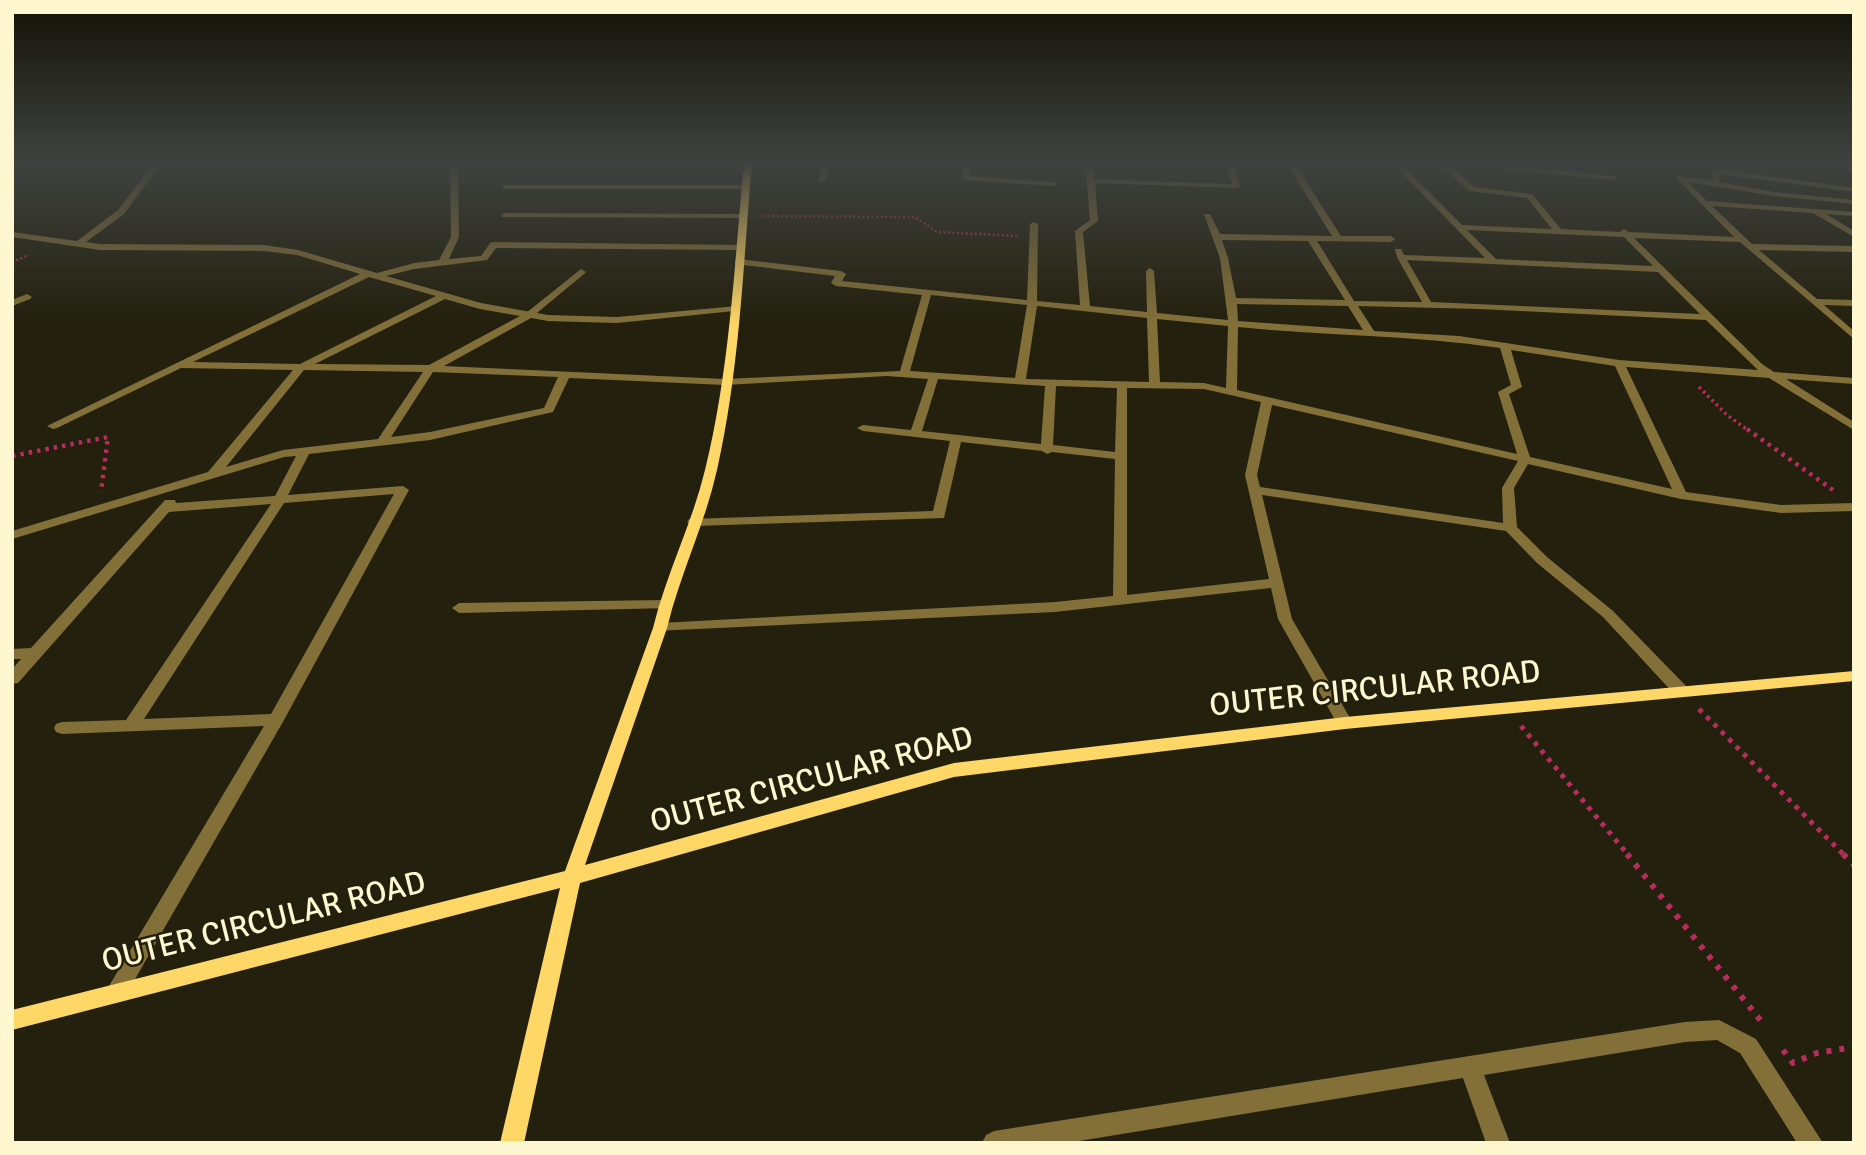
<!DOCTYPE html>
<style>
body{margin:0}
#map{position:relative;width:1866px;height:1155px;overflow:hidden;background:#23200d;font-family:Signika,sans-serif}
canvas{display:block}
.frame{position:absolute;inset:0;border:14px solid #fff7cf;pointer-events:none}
</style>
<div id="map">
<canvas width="1866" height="1155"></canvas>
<div class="frame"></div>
</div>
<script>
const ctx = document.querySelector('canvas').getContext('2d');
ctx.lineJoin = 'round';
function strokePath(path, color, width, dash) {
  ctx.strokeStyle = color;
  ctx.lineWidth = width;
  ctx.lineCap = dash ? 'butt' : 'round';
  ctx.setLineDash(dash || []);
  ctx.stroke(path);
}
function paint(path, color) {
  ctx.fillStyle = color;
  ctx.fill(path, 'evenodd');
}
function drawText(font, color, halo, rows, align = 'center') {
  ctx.font = font + ' Signika,sans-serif';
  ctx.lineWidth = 5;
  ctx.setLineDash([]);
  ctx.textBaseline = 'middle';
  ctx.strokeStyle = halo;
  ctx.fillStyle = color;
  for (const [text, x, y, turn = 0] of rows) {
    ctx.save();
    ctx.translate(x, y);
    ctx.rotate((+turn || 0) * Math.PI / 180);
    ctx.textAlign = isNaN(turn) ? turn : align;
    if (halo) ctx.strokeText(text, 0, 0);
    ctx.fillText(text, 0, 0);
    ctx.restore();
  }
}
strokePath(new Path2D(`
 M759 216 915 217 937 232 1018 236
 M12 262 29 255`), '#b62c5d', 2.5, [2, 2.5]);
strokePath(new Path2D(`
 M1699 387 1727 415 1749 431`), '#b62c5d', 3.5, [2.5, 3.5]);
strokePath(new Path2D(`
 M1747 429 1833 490
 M12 456 108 437 101 492`), '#b62c5d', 4.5, [3.5, 5]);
strokePath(new Path2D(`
 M1699 709 1845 856
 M1521 726 1629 856`), '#b62c5d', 5, [4.5, 6]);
strokePath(new Path2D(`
 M1627 854 1765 1026
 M1843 854 1854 865
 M1783 1050 1793 1063 1817 1053 1854 1047`), '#b62c5d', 6, [5, 8]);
paint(new Path2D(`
 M581 269 586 272 584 274 532 317H526V313Z`), '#837038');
paint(new Path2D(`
 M153 164H161L124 214 86 242 100 244 264 245 298 250 377 273 414 263 439 260 451 237 450 164H458L459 237 449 259 481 256 490 243 493 242 743 245 744 247 740 250 496 248 487 260 414 269 386 276 481 303 548 315 617 317 737 306 739 308 734 311 617 323 548 321 531 318 444 366 725 379 900 371 922 295 836 286 831 283 835 276 735 264V260L738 259 841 271 846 274 842 281 1027 300 1030 224 1034 222 1038 224 1037 301 1080 305 1075 231 1090 220 1086 172 1078 164H1086L1094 171V179L1232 184 1226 164H1234L1240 186 1236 188 1095 183 1098 221 1083 232 1090 306 1147 312 1146 271 1150 268 1154 271 1157 313 1228 320 1220 258 1204 214H1210L1220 234 1332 236 1287 164H1295L1341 236H1391L1395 239 1391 242 1317 241 1354 301 1422 302 1397 257 1395 249H1401L1404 255 1485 258 1393 164H1401L1462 225 1552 229 1527 198 1469 191 1440 164H1448L1474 187 1532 194 1561 229 1620 232 1624 229 1629 232 1734 237 1676 178 1680 176 1712 181 1713 171 1717 169 1854 188V192L1720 174 1719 182 1774 192 1854 200V204L1774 196 1688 182 1707 201 1854 212V216L1826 214 1854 231V237L1813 213 1712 206 1752 244 1854 246V252L1759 250 1817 299 1854 300V306L1824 305 1854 331V339L1740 242 1634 238 1762 364 1774 372 1854 378V384L1786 379 1854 422V430L1769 378 1626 367 1686 492 1781 505 1854 503V511L1781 513 1681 499 1528 464 1514 488 1517 527 1547 557 1613 611 1688 688 1690 692 1688 696H1676L1603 617 1537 563 1506 531 1262 495 1292 619 1353 723 1351 727 1345 729 1339 727 1278 619 1271 588 1055 612 655 631 653 628 660 623 1055 602 1113 596 1115 459 1052 452 1047 454 1042 451 961 442 944 518 694 526 687 522 689 519 933 511 950 441 863 431 857 428 863 425 911 430 928 379 887 376 725 385 569 378 553 412 430 440 309 454 288 495 403 486 409 490 284 720 123 1000 116 1003 109 1000 106 993 109 986 264 726 62 734 56 732 54 728 56 724 62 722 126 720 271 504 169 512 18 683 12 684V669L21 659H12V649L31 648 165 500H175L176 503 275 496 296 456 284 457 12 539V531L208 472 293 370 181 368 57 428 53 429 47 426 360 274 297 255 264 251 100 250 12 237V232L77 241 118 210ZM1467 230 1624 237 1653 266 1496 259ZM1222 240 1308 241 1345 300 1236 298 1228 258ZM1407 260 1658 272 1700 314 1431 302ZM369 277 436 296 300 364 193 362ZM931 295 1027 305 1015 378 910 371ZM445 299 480 309 520 316 429 365 315 364ZM1237 304 1348 306 1363 330 1238 321ZM1037 306 1147 318 1149 382 1026 379ZM1358 306 1480 309 1706 320 1758 370 1619 360 1459 336 1374 331ZM1157 319 1228 326 1226 388 1204 383 1160 382ZM1238 327C1326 336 1413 335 1500 348L1511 385 1498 392 1517 454 1237 390ZM1511 350 1615 366 1672 489 1530 457 1509 394 1522 387ZM304 370 423 372 378 439 283 450 226 467ZM433 372 558 377 544 408 430 432 391 437ZM938 379 1045 386 1041 444 922 431ZM1056 386 1117 388 1115 452 1053 445ZM1127 388 1204 389 1261 402 1245 475 1269 579 1127 595ZM1272 405 1518 461 1502 488 1503 523 1260 487 1257 475ZM394 494 271 714 144 719 284 503Z
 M823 164H831L826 180 822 182 818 180Z
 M963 164H971L970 176 1053 182 1057 184 1053 186 966 180 962 178Z
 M1495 164 1614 176 1618 178 1614 180 1508 170Z
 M1843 164H1851L1854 168V176Z
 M506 185H746L750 187 746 189H503V185Z
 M505 213 743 214 747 216 743 218 502 217 501 215Z
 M27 294 32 297 30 299 12 306V300Z
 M665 600 672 605 670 608 459 613 452 608 459 603Z
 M1719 1020 1756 1039 1823 1143H1797L1740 1053 1717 1040 1685 1042 1484 1075 1510 1143H1486L1463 1078 1067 1143H982L986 1135 994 1131 1685 1022Z`), '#837038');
paint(new Path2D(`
 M747 164H755L751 173C743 272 739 373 717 470 705 524 680 574 667 628L585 865 954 763 1345 717 1854 671V681L1345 729 954 777 580 883 524 1143H500L560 888 12 1030V1010L565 871 653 628C666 574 692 524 705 470 729 373 734 272 743 173Z`), '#ffd766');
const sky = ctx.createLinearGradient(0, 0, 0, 326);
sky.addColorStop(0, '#131207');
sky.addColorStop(0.5, '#3f4240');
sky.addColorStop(1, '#3f424000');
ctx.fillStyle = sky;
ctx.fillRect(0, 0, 1866, 326);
drawText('32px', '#fff7cf', '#23200d', [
 ["OUTER CIRCULAR ROAD",1375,690,-6],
 ["OUTER CIRCULAR ROAD",812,781,-15],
 ["OUTER CIRCULAR ROAD",264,923,-14]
]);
</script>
